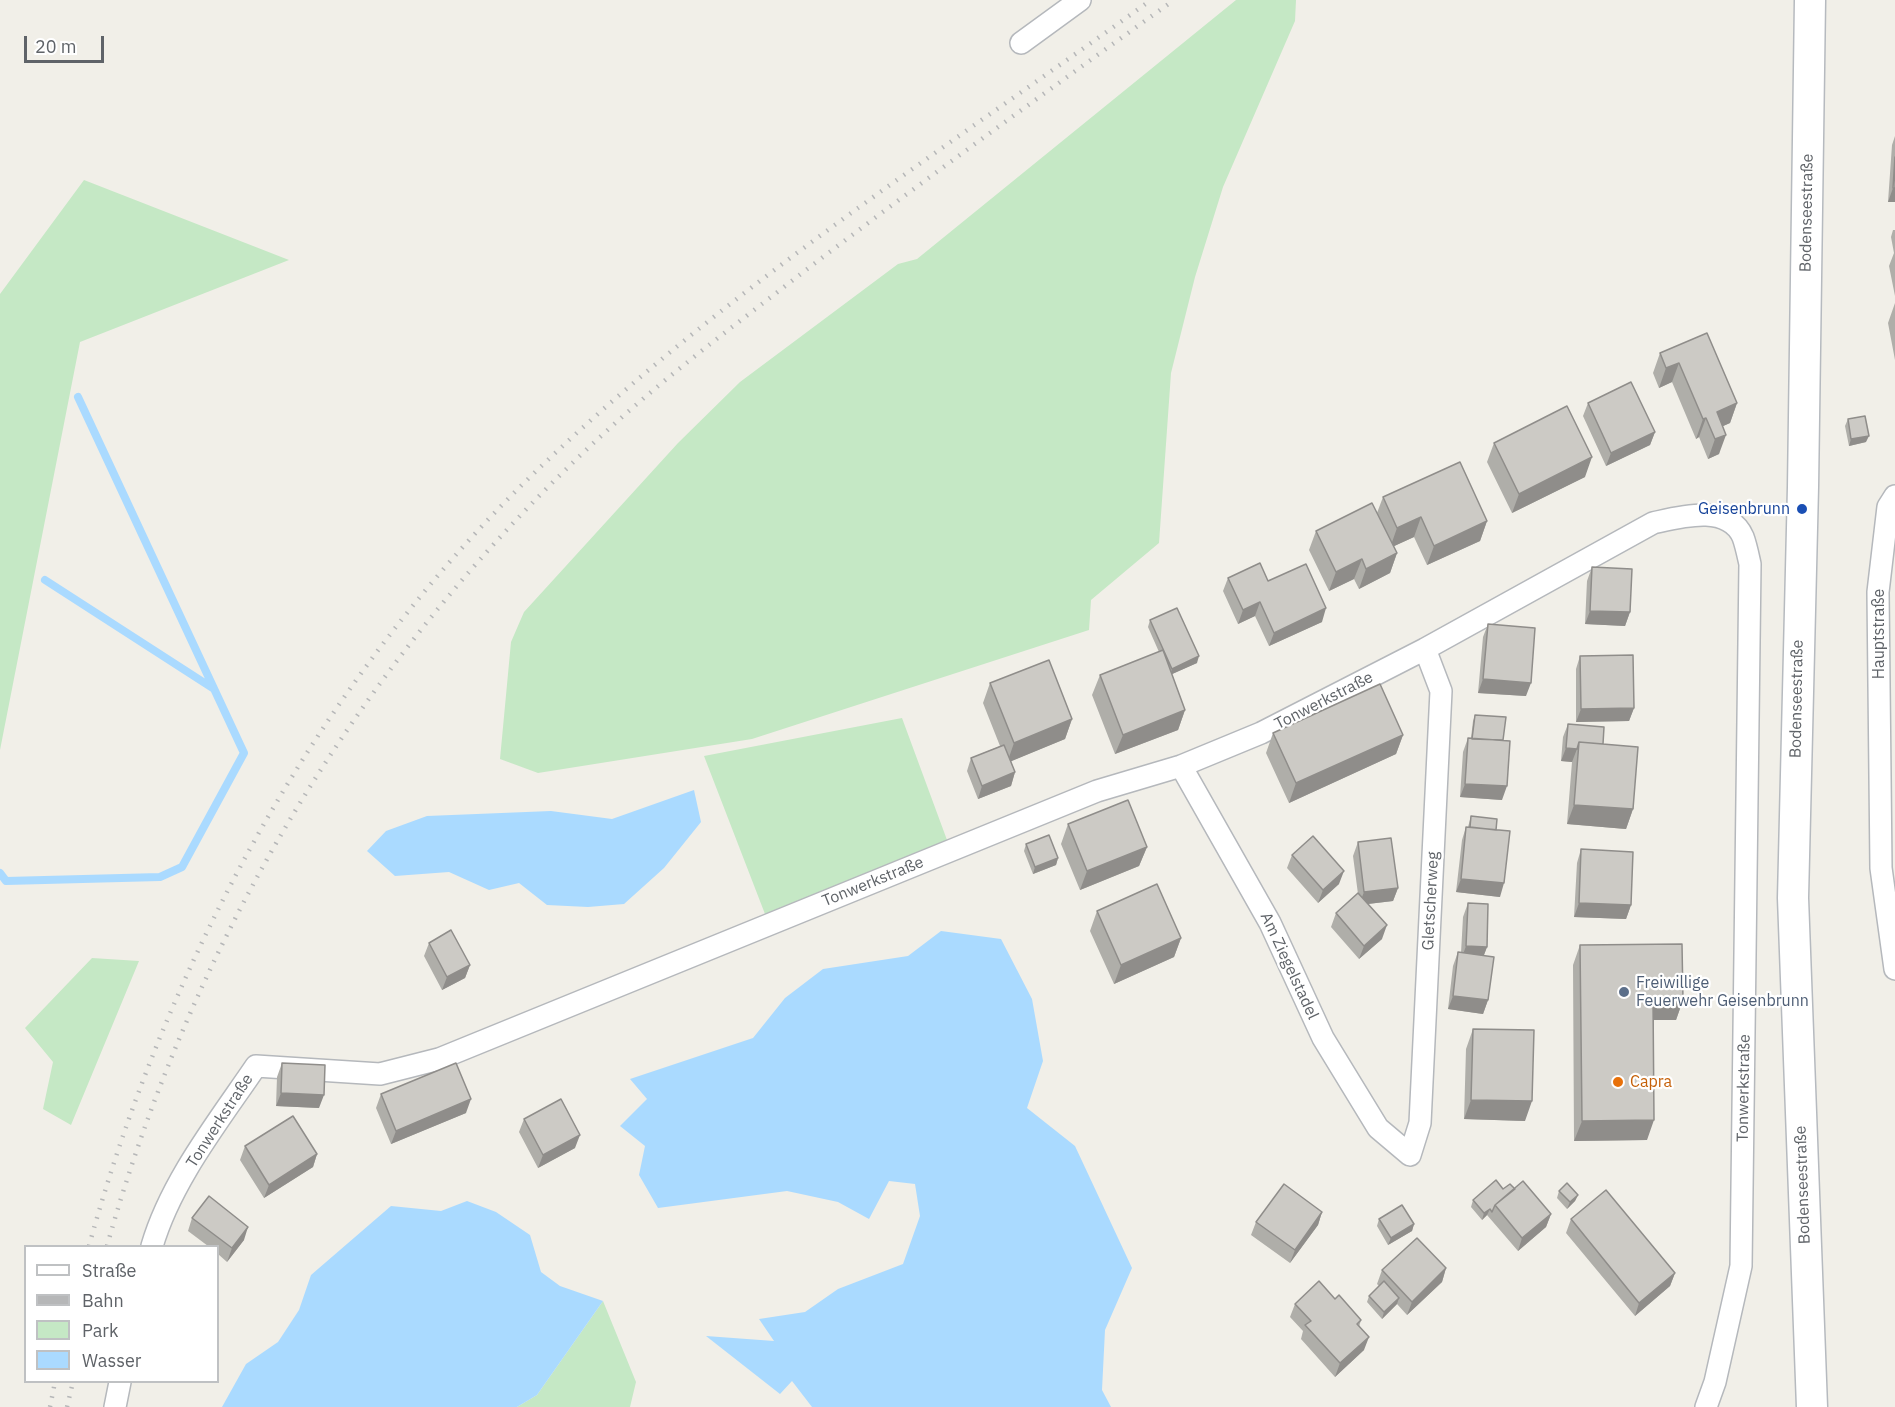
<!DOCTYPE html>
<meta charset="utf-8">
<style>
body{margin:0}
#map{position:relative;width:1895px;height:1407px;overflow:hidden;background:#f1efe8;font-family:"IBM Plex Sans",sans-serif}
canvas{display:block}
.legend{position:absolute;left:24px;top:1245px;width:195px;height:138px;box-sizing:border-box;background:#fff;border:2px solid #bfc1c3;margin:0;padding:8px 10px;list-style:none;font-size:18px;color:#5f6368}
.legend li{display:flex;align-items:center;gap:12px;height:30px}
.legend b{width:30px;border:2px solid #bfc1c3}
.scale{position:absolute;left:24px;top:36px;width:80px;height:27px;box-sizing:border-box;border:3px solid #5f6368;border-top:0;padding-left:8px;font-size:18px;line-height:21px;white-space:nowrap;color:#5f6368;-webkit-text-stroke:4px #fff;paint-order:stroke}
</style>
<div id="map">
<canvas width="1895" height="1407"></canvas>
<ul class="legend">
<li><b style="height:8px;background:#fff"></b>Straße</li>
<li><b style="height:8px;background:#b6b7b8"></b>Bahn</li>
<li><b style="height:16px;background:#c5e8c5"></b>Park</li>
<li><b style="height:16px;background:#aadaff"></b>Wasser</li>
</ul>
<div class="scale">20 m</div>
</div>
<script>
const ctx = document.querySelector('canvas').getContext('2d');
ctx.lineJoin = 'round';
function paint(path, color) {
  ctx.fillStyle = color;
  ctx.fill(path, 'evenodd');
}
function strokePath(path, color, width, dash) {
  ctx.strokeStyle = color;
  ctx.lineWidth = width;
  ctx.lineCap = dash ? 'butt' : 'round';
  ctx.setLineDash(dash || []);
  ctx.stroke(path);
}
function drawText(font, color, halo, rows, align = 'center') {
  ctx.font = font + ' "IBM Plex Sans",sans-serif';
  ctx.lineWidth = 4.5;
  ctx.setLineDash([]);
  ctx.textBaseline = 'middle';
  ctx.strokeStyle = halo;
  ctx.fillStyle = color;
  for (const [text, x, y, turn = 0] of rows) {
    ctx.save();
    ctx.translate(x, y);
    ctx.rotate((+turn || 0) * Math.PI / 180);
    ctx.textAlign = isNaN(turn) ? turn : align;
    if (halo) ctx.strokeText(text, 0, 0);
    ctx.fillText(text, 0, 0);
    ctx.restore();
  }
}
paint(new Path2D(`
 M1236 0H1296L1295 21 1223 187 1195 277 1171 373 1159 543 1091 600 1089 630 752 739 538 773 500 759 511 642 524 612 678 443 740 382 898 264 917 259Z
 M84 180 289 260 80 342 0 750V294Z
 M902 718 947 840 765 914 704 756Z
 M92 958 139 961 71 1125 43 1109 53 1062 25 1028Z
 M603 1301 636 1382 630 1407H517L537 1395Z`), '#c5e8c5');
paint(new Path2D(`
 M694 790 701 822 664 868 624 904 588 907 547 905 519 883 489 890 449 872 395 876 367 851 386 831 427 816 551 811 612 819Z
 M941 931 1001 939 1032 999 1043 1061 1027 1108 1075 1146 1132 1268 1105 1330 1102 1390 1111 1407H812L792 1381 780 1394 706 1336 774 1341 759 1319 805 1312 838 1289 903 1264 920 1216 915 1184 889 1181 869 1219 838 1202 787 1191 658 1208 639 1175 645 1146 620 1126 647 1099 630 1079 753 1038 785 998 823 969 908 956Z
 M467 1201 496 1212 530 1235 541 1272 560 1286 603 1301 537 1395 517 1407H222L246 1364 278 1342 299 1310 311 1275 391 1206 441 1211Z`), '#aadaff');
strokePath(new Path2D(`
 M45 580 214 689
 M0 873 6 881 160 877 182 867 244 753 78 397`), '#aadaff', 8);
const street = new Path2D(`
 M1021 43 1080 0
 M1895 496 1888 507 1878 592 1881 868 1895 969
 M1181 766 1270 923 1323 1038 1378 1128 1410 1155 1420 1123 1441 691 1425 649
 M152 1246C171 1181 218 1122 256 1066L380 1074 439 1059 1097 791 1181 766 1261 733 1425 649 1653 523C1680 517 1728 503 1743 537 1746 545 1748 555 1750 564L1741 1266 1715 1382 1706 1407
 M115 1407 120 1382`);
const secondary = new Path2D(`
 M1810 0 1803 487 1793 898 1812 1407`);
strokePath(street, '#b5b8bc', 24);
strokePath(secondary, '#b6babf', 33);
strokePath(street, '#fff', 21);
strokePath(secondary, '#fff', 30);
strokePath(new Path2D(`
 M89 1246C167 962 317 685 529 478 717 295 939 153 1151 0
 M107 1246C196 928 374 638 621 418 676 369 735 325 793 280 918 184 1046 92 1174 0
 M50 1407 55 1382
 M67 1407 73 1382`), '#b6b7b8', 4.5, [1.5, 8]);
paint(new Path2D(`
 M1895 136V202H1888L1892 145Z
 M1893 230H1895V296L1889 266 1894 253 1891 237Z
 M1895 303V360L1888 323Z
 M1707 333 1737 403 1730 423 1723 426 1719 454 1708 459 1699 437 1696 439 1672 382 1659 388 1653 373 1660 353Z
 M1588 403 1655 432 1650 445 1606 466 1583 416Z
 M1848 419 1866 442 1849 446 1845 426Z
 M1494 443 1585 477 1512 513 1487 462Z
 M1383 497 1487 521 1480 541 1427 565 1414 537 1394 546 1397 553 1390 573 1359 589 1354 579 1329 591 1309 550 1316 531 1377 513Z
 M1592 567 1630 612 1625 626 1585 624 1587 581Z
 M1228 578 1268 581 1322 622 1269 646 1255 616 1238 624 1223 591Z
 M1150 620 1197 663 1172 674 1185 710 1178 730 1115 754 1092 695 1100 675 1159 652 1148 627Z
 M1488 624 1526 696 1478 693 1483 637Z
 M1580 656 1634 708 1629 721 1576 722V669Z
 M990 683 1072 719 1065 739 1011 761 1015 772 1011 786 978 799 967 771 971 758 1000 746 983 703Z
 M1475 715 1503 740 1502 800 1460 797 1463 752 1468 738H1471L1473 721Z
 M1568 724 1603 744 1633 809 1626 829 1567 824 1572 762 1561 761 1563 737Z
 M1273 733 1403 735 1396 754 1289 803 1266 753Z
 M1471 816 1496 830 1500 897 1456 892 1462 840 1466 827H1468Z
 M1068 824 1147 847 1139 866 1080 890 1061 844Z
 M1358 842 1398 888 1393 901 1368 904 1382 939 1359 959 1331 927 1336 913 1358 894 1353 856Z
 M1026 844 1058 858 1056 865 1033 874 1024 851Z
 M1581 849 1631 905 1626 919 1574 917 1577 863Z
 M1292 855 1339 884 1318 903 1287 868Z
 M1468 903 1487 947 1484 955 1488 1000 1483 1014 1448 1009 1453 966 1458 952 1461 953 1463 917Z
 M1097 911 1181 938 1174 957 1114 984 1090 931Z
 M429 943 470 965 465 978 442 990 424 956Z
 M1580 945 1683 1000 1676 1020H1654L1647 1140 1574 1141 1573 965Z
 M1473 1029 1525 1121 1464 1119 1466 1049Z
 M282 1063 319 1108 276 1106 277 1077Z
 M381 1094 466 1113 391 1144 376 1108Z
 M524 1119 575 1148 538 1168 519 1132Z
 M245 1146 317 1154 313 1167 264 1198 240 1160Z
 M1503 1189H1515L1551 1214 1546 1227 1518 1251 1487 1215 1482 1220 1471 1207 1473 1200Z
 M1559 1191 1578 1195 1575 1201 1567 1209 1557 1198Z
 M1322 1212 1318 1225 1290 1263 1251 1235 1256 1222Z
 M192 1218 244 1240 227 1262 218 1254V1246H208L188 1231Z
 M1379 1219 1414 1224 1412 1231 1388 1245 1377 1226Z
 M1571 1219 1675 1273 1670 1286 1635 1316 1566 1233Z
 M1446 1268 1442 1282 1407 1315 1397 1304 1382 1319 1367 1302 1369 1296 1379 1286 1377 1284 1382 1270Z
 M1335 1299 1361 1320 1359 1327 1364 1350 1335 1377 1301 1339 1303 1331 1290 1317 1295 1304Z`), '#afaea9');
paint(new Path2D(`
 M1893 188H1895V202H1888Z
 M1679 363 1672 382 1659 388 1666 368Z
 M1737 403 1730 423 1712 431 1717 412Z
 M1706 418 1699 437 1696 439 1703 419Z
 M1655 432 1650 445 1606 466 1611 453Z
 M1726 435 1719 454 1708 459 1715 439Z
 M1869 436 1866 442 1849 446 1851 439Z
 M1592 457 1585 477 1512 513 1519 494Z
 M1421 517 1414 537 1390 548 1397 528Z
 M1487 521 1480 541 1427 565 1434 546Z
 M1397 553 1390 573 1359 589 1366 569Z
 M1362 559 1354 579 1329 591 1336 572Z
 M1260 602 1255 616 1238 624 1243 610Z
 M1326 608 1322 622 1269 646 1274 633Z
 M1590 611 1630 612 1625 626 1585 624Z
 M1199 656 1197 663 1170 675 1172 669Z
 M1483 679 1531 683 1526 696 1478 693Z
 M1634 708 1629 721 1576 722 1581 709Z
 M1185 710 1178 730 1115 754 1123 735Z
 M1072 719 1065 739 1007 763 1014 743Z
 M1403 735 1396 754 1289 803 1296 783Z
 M1566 748 1577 749 1572 762 1561 761Z
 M1015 772 1011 786 978 799 982 786Z
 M1465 784 1507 786 1502 800 1460 797Z
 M1574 805 1633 809 1626 829 1567 824Z
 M1147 847 1139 866 1080 890 1087 871Z
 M1058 858 1056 865 1033 874 1035 867Z
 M1344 871 1339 884 1318 903 1323 890Z
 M1461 879 1504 883 1500 897 1456 892Z
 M1398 888 1393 901 1359 905 1364 892Z
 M1579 903 1631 905 1626 919 1574 917Z
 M1387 925 1382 939 1359 959 1364 946Z
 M1181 938 1174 957 1114 984 1121 965Z
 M1466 946 1487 947 1482 960H1461Z
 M470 965 465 978 442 990 447 977Z
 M1453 996 1488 1000 1483 1014 1448 1009Z
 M1653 1000H1683L1676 1020H1646Z
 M281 1093 324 1095 319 1108 276 1106Z
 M471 1099 466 1113 391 1144 396 1131Z
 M1471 1100 1532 1101 1525 1121 1464 1119Z
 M1654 1120 1647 1140 1574 1141 1582 1121Z
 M580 1135 575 1148 538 1168 543 1155Z
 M317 1154 313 1167 264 1198 269 1185Z
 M1578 1195 1575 1201 1567 1209 1570 1202Z
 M1490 1209 1487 1215 1482 1220 1484 1213Z
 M1322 1212 1318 1225 1290 1263 1295 1250Z
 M1551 1214 1546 1227 1518 1251 1522 1238Z
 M1414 1224 1412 1231 1388 1245 1391 1238Z
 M248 1227 244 1240 227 1262 232 1248Z
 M1446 1268 1442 1282 1407 1315 1412 1302Z
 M1675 1273 1670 1286 1635 1316 1639 1303Z
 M1399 1298 1397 1304 1382 1319 1384 1312Z
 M1369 1337 1364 1350 1335 1377 1340 1363Z`), '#8f8d8a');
const building = new Path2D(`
 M1895 157V188H1893Z
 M1707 333 1737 403 1717 412 1726 435 1715 439 1706 418 1703 419 1679 363 1666 368 1660 353Z
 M1631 382 1655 432 1611 453 1588 403Z
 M1567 406 1592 457 1519 494 1494 443Z
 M1865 416 1869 436 1851 439 1848 419Z
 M1460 462 1487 521 1434 546 1421 517 1397 528 1383 497Z
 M1372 503 1397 553 1366 569 1362 559 1336 572 1316 531Z
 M1260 563 1268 581 1306 564 1326 608 1274 633 1260 602 1243 610 1228 578Z
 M1592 567 1632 569 1630 612 1590 611Z
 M1177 608 1199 656 1172 669 1150 620Z
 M1488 624 1535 628 1531 683 1483 679Z
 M1163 650 1185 710 1123 735 1100 675Z
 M1633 655 1634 708 1581 709 1580 656Z
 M1049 660 1072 719 1014 743 990 683Z
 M1380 684 1403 735 1296 783 1273 733Z
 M1475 715 1506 717 1503 740 1472 739Z
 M1568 724 1604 727 1603 744 1579 742 1577 749 1566 748Z
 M1468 738 1510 741 1507 786 1465 784Z
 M1579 742 1638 747 1633 809 1574 805Z
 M1004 745 1015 772 982 786 971 758Z
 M1128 800 1147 847 1087 871 1068 824Z
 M1471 816 1497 819 1496 830 1470 827Z
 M1466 827 1510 831 1504 883 1461 879Z
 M1049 835 1058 858 1035 867 1026 844Z
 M1313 836 1344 871 1323 890 1292 855Z
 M1391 838 1398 888 1364 892 1358 842Z
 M1581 849 1633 852 1631 905 1579 903Z
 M1157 884 1181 938 1121 965 1097 911Z
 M1358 893 1387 925 1364 946 1336 913Z
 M1468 903 1488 904 1487 947 1466 946Z
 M451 930 470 965 447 977 429 943Z
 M1682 944 1683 1000H1653L1654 1120 1582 1121 1580 945Z
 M1458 952 1494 957 1488 1000 1453 996Z
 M1473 1029 1534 1030 1532 1101 1471 1100Z
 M282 1063 325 1065 324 1095 281 1093Z
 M456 1063 471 1099 396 1131 381 1094Z
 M561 1099 580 1135 543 1155 524 1119Z
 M293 1116 317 1154 269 1185 245 1146Z
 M1496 1180 1503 1189 1510 1184 1515 1189 1495 1205 1492 1212 1490 1209 1484 1213 1473 1200Z
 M1523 1181 1551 1214 1522 1238 1495 1205Z
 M1567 1183 1578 1195 1570 1202 1559 1191Z
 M1284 1184 1322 1212 1295 1250 1256 1222Z
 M1606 1190 1675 1273 1639 1303 1571 1219Z
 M209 1196 248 1227 232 1248 192 1218Z
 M1402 1205 1414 1224 1391 1238 1379 1219Z
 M1417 1238 1446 1268 1412 1302 1382 1270Z
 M1319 1281 1335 1299 1339 1295 1361 1320 1357 1324 1369 1337 1340 1363 1305 1325 1311 1321 1295 1304Z
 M1384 1281 1399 1298 1384 1312 1369 1296Z`);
paint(building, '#cccac5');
strokePath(building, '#8f8d8a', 1.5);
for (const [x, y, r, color] of [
 [1802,509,6,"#1a4fb4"],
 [1624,992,6,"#5c6f8a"],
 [1618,1082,6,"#e8710a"]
]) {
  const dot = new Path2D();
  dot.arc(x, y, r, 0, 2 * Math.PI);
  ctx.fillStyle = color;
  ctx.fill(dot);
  strokePath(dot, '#fff', 2);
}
drawText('16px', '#5f6368', '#fff', [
 ["Bodenseestraße",1807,213,-89],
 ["Hauptstraße",1879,634,-90],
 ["Bodenseestraße",1797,699,-89],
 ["Tonwerkstraße",1324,701,-27],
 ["Tonwerkstraße",873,882,-22],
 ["Gletscherweg",1431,901,-87],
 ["Am Ziegelstadel",1289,966,65],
 ["Tonwerkstraße",1744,1088,-89],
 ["Tonwerkstraße",220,1121,-57],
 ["Bodenseestraße",1803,1185,-92]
]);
drawText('16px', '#164399', '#fff', [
 ["Geisenbrunn",1790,509]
], 'right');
drawText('16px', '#4e5e75', '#fff', [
 ["Freiwillige",1636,983],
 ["Feuerwehr Geisenbrunn",1636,1001]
], 'left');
drawText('16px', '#c56008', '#fff', [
 ["Capra",1630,1082]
], 'left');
</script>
